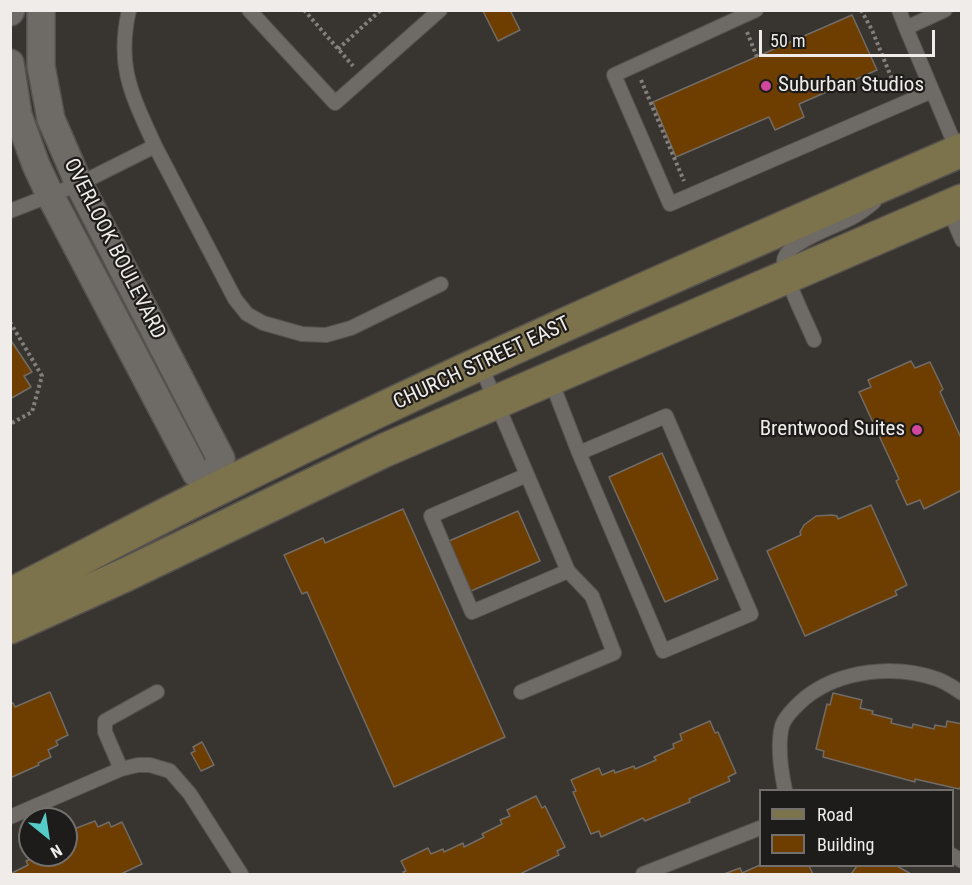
<!DOCTYPE html>
<style>
body{margin:0}
#map{position:relative;width:972px;height:885px;overflow:hidden;background:#38342f;font-family:"Roboto Condensed",sans-serif}
canvas{display:block}
.frame{position:absolute;inset:0;border:12px solid #efece9;pointer-events:none}
.legend{position:absolute;left:759px;top:789px;width:195px;height:78px;box-sizing:border-box;background:#1e1c1a;border:2px solid #726f6d;margin:0;padding:8px 10px;list-style:none;font-size:18px;color:#efece9}
.legend li{display:flex;align-items:center;gap:12px;height:30px}
.legend b{width:30px;border:2px solid #726f6d}
.north{position:absolute;left:18px;top:807px;width:60px;height:60px;box-sizing:border-box;background:#1e1c1a;border:2px solid #726f6d;border-radius:50%;rotate:150deg;font-size:16px;font-weight:700;line-height:24px;text-align:center;color:#efece9}
.north::after{content:'';display:block;margin:auto;width:21px;height:27px;background:#54cdc8;clip-path:polygon(50% 0,100% 100%,50% 72%,0 100%)}
.scale{position:absolute;left:759px;top:30px;width:176px;height:27px;box-sizing:border-box;border:3px solid #efece9;border-top:0;padding-left:8px;font-size:18px;line-height:21px;white-space:nowrap;color:#efece9;-webkit-text-stroke:4px #1e1c1a;paint-order:stroke}
</style>
<div id="map">
<canvas width="972" height="885"></canvas>
<div class="frame"></div>
<ul class="legend">
<li><b style="height:8px;background:#7c724b"></b>Road</li>
<li><b style="height:16px;background:#6d3e00"></b>Building</li>
</ul>
<div class="north">N</div>
<div class="scale">50 m</div>
</div>
<script>
const ctx = document.querySelector('canvas').getContext('2d');
ctx.lineJoin = 'round';
function paint(path, color) {
  ctx.fillStyle = color;
  ctx.fill(path, 'evenodd');
}
function strokePath(path, color, width, dash) {
  ctx.strokeStyle = color;
  ctx.lineWidth = width;
  ctx.lineCap = dash ? 'butt' : 'round';
  ctx.setLineDash(dash || []);
  ctx.stroke(path);
}
function drawText(font, color, halo, rows, align = 'center') {
  ctx.font = font + ' "Roboto Condensed",sans-serif';
  ctx.lineWidth = 4.5;
  ctx.setLineDash([]);
  ctx.textBaseline = 'middle';
  ctx.strokeStyle = halo;
  ctx.fillStyle = color;
  for (const [text, x, y, turn = 0] of rows) {
    ctx.save();
    ctx.translate(x, y);
    ctx.rotate((+turn || 0) * Math.PI / 180);
    ctx.textAlign = isNaN(turn) ? turn : align;
    if (halo) ctx.strokeText(text, 0, 0);
    ctx.fillText(text, 0, 0);
    ctx.restore();
  }
}
const building = new Path2D(`
 M485 10H510L520 30 498 41 483 11Z
 M852 15 877 70 799 104 804 117 775 130 769 117 676 157 653 102Z
 M10 339 32 372 24 376 31 387 10 399Z
 M911 361 915 368 930 362 943 389 940 392 962 440V490L924 509 920 500 907 505 896 481 899 479 859 392 871 387 868 380Z
 M662 453 718 579 665 602 609 477Z
 M871 505 907 585 895 591 897 595 805 636 767 551 801 535 800 532 804 525 816 516 832 515 837 516 838 519Z
 M403 509 505 737 394 787 307 592 302 594 284 555 323 538 325 543Z
 M518 511 540 561 471 591 449 541Z
 M50 692 68 735 56 741 58 745 48 750 51 757 38 763 39 765 10 778V704L13 703 15 707Z
 M833 693 862 700 860 708 873 711 872 714 892 719 891 723 912 728 913 724 934 729 935 725 946 727 947 721 962 724V785L959 789 915 779V782L823 757 824 751 816 749 827 704 830 705Z
 M710 721 715 733 718 732 736 773 728 777 730 781 689 799 690 802 645 821 643 818 601 837 599 831 591 834 573 792 576 791 571 780 599 768 602 775 614 770 615 773 634 766 635 769 656 760 654 757 674 748 673 744 682 740 680 734Z
 M202 742 214 765 201 771 191 753 195 751 193 747Z
 M536 796 542 808 545 806 565 847 557 851 559 855 520 874H404L403 872 406 871 401 861 428 848 431 854 443 849 444 852 463 843 464 847 484 837 482 834 502 824 500 820 510 816 507 810Z
 M95 821 98 827 109 822 111 827 122 822 142 864 121 874H10L28 865 26 861 35 857 34 855H66V832Z
 M760 865 809 866 813 874H724L740 868 742 873Z
 M857 866H897L911 874H851Z`);
paint(building, '#6d3e00');
strokePath(building, '#716c67', 1.5);
const lane = new Path2D(`
 M249 10 335 103 440 10
 M756 10 614 75 670 204 932 91
 M899 10 906 28
 M945 10 906 28 958 152
 M155 146 235 299 247 314 263 323 302 334 326 335 351 328 441 284
 M948 207 962 240
 M10 211 79 184 155 146C132 95 116 67 129 10
 M814 340C807 323 784 278 784 262 783 243 837 226 851 218 859 214 867 208 874 202
 M480 364 568 571
 M550 378 579 453 663 651 751 614 666 416 579 453
 M521 692 614 653 592 596 568 571 472 612 431 516 527 475
 M121 769 105 732V721L157 692
 M785 790C781 771 777 746 782 726 785 716 797 705 805 698 840 670 895 664 937 679 946 682 954 688 962 693
 M10 817 121 769 138 765H150L170 771 190 794 241 874
 M952 855 962 861
 M643 874 760 828`);
const street = new Path2D(`
 M41 10V66L51 119 79 184 221 459 213 475 217 489
 M10 12 11 10
 M10 63 18 115 36 165 50 195 196 473 213 475`);
const secondary = new Path2D(`
 M10 595C79 560 148 523 217 489 461 367 712 259 962 150
 M10 627 125 575 385 450 962 201`);
strokePath(lane, '#55514e', 16);
strokePath(street, '#55514e', 30);
strokePath(secondary, '#55514e', 36);
strokePath(new Path2D(`
 M304 10 353 66
 M861 10 872 30 896 89
 M747 32 757 57
 M338 49 381 10
 M641 80 684 181
 M10 322 42 376 32 412 10 424`), '#837f7b', 4, [3, 3]);
strokePath(lane, '#6e6a65', 14);
strokePath(street, '#6e6a65', 27);
strokePath(secondary, '#7c724b', 33);
for (const [x, y, r, color] of [
 [766,86,6,"#d1479c"],
 [917,430,6,"#d1479c"]
]) {
  const dot = new Path2D();
  dot.arc(x, y, r, 0, 2 * Math.PI);
  ctx.fillStyle = color;
  ctx.fill(dot);
  strokePath(dot, '#1e1c1a', 2);
}
drawText('21px', '#efece9', '#1e1c1a', [
 ["Suburban Studios",778,86],
 ["Brentwood Suites",905,430,"right"]
], 'left');
drawText('21px', '#efece9', '#1e1c1a', [
 ["OVERLOOK BOULEVARD",114,249,63],
 ["CHURCH STREET EAST",482,364,-25]
]);
</script>
